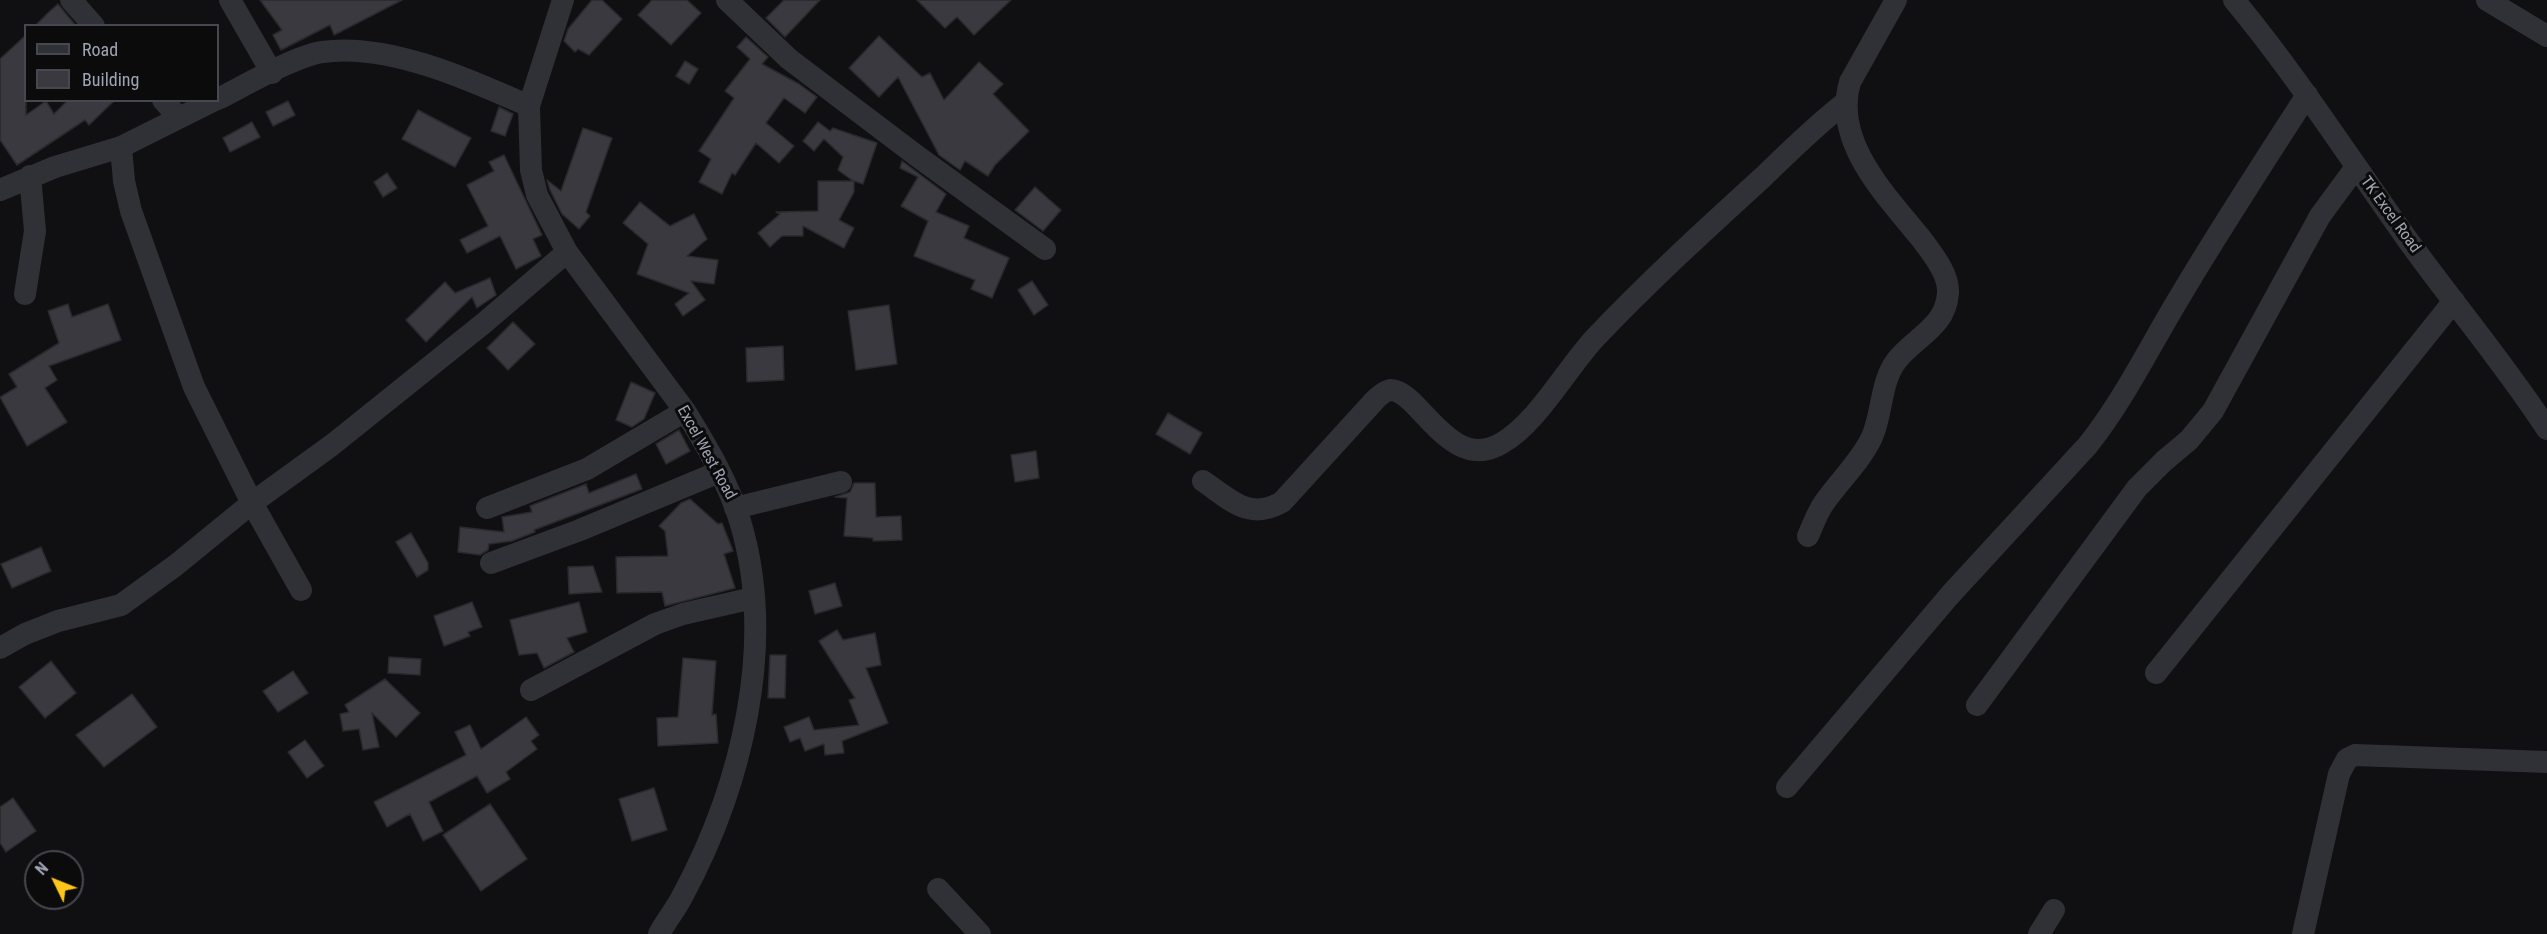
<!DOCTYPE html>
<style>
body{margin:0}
#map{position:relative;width:2547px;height:934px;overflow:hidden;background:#100f11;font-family:"Roboto Condensed",sans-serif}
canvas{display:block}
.legend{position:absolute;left:24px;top:24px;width:195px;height:78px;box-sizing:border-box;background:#0b0b0c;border:2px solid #46484f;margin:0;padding:8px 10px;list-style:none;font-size:18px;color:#9fa4b3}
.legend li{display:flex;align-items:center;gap:12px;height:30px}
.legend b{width:30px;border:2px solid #46484f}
.north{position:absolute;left:24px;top:850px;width:60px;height:60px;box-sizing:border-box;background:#0b0b0c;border:2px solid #46484f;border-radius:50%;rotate:313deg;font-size:16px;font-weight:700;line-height:24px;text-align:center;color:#9fa4b3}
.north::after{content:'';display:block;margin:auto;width:21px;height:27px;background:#ffc51a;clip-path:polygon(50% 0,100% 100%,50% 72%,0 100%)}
</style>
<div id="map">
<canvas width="2547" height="934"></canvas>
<ul class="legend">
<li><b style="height:8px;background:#303136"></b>Road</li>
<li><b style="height:16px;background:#39393f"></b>Building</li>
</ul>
<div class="north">N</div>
</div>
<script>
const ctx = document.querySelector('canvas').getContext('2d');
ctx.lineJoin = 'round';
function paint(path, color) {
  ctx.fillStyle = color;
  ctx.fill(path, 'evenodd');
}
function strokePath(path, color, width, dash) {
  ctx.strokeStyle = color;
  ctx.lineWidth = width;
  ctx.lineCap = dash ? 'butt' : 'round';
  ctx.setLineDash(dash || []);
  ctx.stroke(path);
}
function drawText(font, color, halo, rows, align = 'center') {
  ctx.font = font + ' "Roboto Condensed",sans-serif';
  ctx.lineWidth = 6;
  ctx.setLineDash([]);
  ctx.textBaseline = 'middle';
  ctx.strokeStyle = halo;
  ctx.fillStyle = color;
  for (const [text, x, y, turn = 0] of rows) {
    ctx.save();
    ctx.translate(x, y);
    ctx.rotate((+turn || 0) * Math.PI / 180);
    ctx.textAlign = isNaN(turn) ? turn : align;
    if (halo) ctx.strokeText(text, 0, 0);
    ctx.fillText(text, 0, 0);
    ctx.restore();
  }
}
const building = new Path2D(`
 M260 0H402L334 35 330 25 281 50 273 35 282 30Z
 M592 0H602L622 19 589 55 578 49 575 52 564 41 568 29Z
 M652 0H687L701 13 671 45 638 15Z
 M784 0H820L785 37 766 18Z
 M917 0H1011L974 35 957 17 945 28Z
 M58 4 76 26H35L50 11Z
 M26 35V115L46 101 54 114 68 100H115L89 125 85 120 17 165 0 140V59Z
 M879 36 922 77 930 73 944 100 979 62 1003 84 993 94 1029 131 995 165 988 176 965 161 960 170 939 155 898 77 879 97 849 68Z
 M746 37 768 57 762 64 799 84 817 97 805 113 784 98 766 123 794 146 779 163 756 143 735 175 732 173 722 194 699 182 711 159 699 151 734 98 725 91 750 59 737 47Z
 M685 61 698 69 689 84 676 76Z
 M288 101 295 115 273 126 266 112Z
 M499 107 513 114 505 136 491 131Z
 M418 110 471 138 455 167 402 139Z
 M252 122 260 137 230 152 223 138Z
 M818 122 830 131 833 128 877 143 863 184 854 181V192L839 220 854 228 844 248 803 226V236H782L770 247 758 233 780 214 776 212 818 211V181H853L838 170 843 157 824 139 814 151 803 141Z
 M583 128 612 138 586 212 590 216 579 229 562 214 550 190 547 180 561 191Z
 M504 155 542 235 533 239 541 256 516 269 500 236 467 253 460 240 488 226 467 185 494 171 489 162Z
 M902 161 946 194 936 212 969 226 964 238 1009 258 992 298 971 289 975 280 914 256 928 221 901 206 918 177 900 168Z
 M387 173 397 188 383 197 374 182Z
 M1035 187 1061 210 1043 231 1015 210Z
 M640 202 670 226 694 214 707 239 687 256 718 260 714 284 691 281 705 300 683 316 675 304 689 293 637 274 648 244 623 223Z
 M490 278 496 295 477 308 472 297 426 342 406 320 445 282 455 293Z
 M1032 281 1048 305 1034 315 1018 290Z
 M68 304 72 317 108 304 121 340 49 366 57 380 45 388 67 422 27 446 0 397 17 387 9 374 59 343 48 311Z
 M889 305 897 364 856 370 848 311Z
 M513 322 535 344 508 370 487 348Z
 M783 346 784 380 747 382 746 348Z
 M631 382 655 393 644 419 632 427 616 420Z
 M1168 413 1202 433 1190 454 1156 434Z
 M679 430 690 451 666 464 656 444Z
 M1036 451 1039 478 1015 482 1011 455Z
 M636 474 642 489 534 530 535 532 512 541 489 544 488 550 480 555 458 552 460 527 504 532 502 517 532 512 530 506 586 484 589 493Z
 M854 483H875L876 517 901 516 902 540 873 541V538L844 536 847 498 835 497 850 492Z
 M690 499 718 524 722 523 733 551 724 554 735 588 665 606 662 592 617 593 616 557 668 556 665 531 659 526 681 503Z
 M411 533 428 563V570L417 577 396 542Z
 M41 547 51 571 12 588 1 564Z
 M593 566 602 592 569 594 568 567Z
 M835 583 842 606 815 614 809 591Z
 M472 602 482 627 468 632 470 636 444 646 434 616Z
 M579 602 587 632 567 638 574 652 544 668 537 653 519 655 510 620Z
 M837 630 843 640 875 633 881 665 866 668 888 723 842 741 844 753 825 755 824 744 805 751 800 738 790 742 784 727 809 717 814 730 859 725 849 700 855 698 819 641Z
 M770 655H786L785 698H768Z
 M389 657 421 659 420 675 388 673Z
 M683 658 716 661 712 715 716 714 718 743 658 746 657 718 678 717Z
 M51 661 76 693 45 718 19 687Z
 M293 671 308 693 278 712 263 691Z
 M385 679 420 713 396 737 372 713 379 747 363 750 359 729 343 731 340 714 349 712 345 705Z
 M132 694 157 727 104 767 76 735Z
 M526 717 539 735 531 741 537 749 506 772 510 779 487 793 477 776 429 802 443 831 423 841 410 814 387 827 374 802 466 755 455 732 470 725 481 749Z
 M305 740 324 766 307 778 288 752Z
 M654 788 667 830 632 841 619 799Z
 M13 798 36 831 6 852 0 843V807Z
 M490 804 527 859 481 891 443 835Z`);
paint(building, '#39393f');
strokePath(building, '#2a292d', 1.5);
strokePath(new Path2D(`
 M71 0 94 26
 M230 0 272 73
 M563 0 529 106 531 170 537 195 567 252 685 411C706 445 728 482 740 521 777 643 742 785 683 895 676 909 666 921 659 934
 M727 0 789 59 917 156 1045 249
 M2234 0C2297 76 2350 159 2407 239 2453 303 2504 363 2547 429
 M2487 0 2547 36
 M218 99C244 86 295 56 322 52 387 42 471 80 529 106
 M163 100 179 118
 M121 147 124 181 131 211 194 387 252 503 301 590
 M0 190 55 167 121 147 215 100
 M25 294 35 231 30 176
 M1203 481C1231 500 1249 521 1282 502L1375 400C1379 396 1384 391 1390 390 1399 390 1407 397 1413 403 1438 428 1464 466 1502 443 1537 423 1567 368 1595 338 1648 282 1705 230 1762 178 1789 152 1816 125 1846 102
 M487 508 587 469 685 411
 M735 508 841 482
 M1808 536C1813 525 1817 513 1824 503 1839 481 1861 461 1872 437 1883 412 1880 382 1897 360 1915 337 1946 327 1948 293 1949 274 1933 255 1923 241 1888 197 1832 143 1850 82L1896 0
 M491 563 580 530 719 472
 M0 648 25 634 58 621 121 605 176 565 252 503 332 445 484 323 567 252
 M2156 673 2454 301
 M531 690 655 624 683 614 753 598
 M1977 705 2137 488 2164 461 2189 440 2213 411 2320 216 2356 167
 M1787 787 1950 595 2088 445C2125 398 2151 344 2182 293 2222 226 2265 160 2307 95
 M938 889 980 934
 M2039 934 2054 910
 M2303 934 2339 774 2347 759 2355 755 2547 762`), '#303136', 22);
drawText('16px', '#9fa4b3', '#0b0b0c', [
 ["TK Excel Road",2390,215,54],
 ["Excel West Road",706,453,61]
]);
</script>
